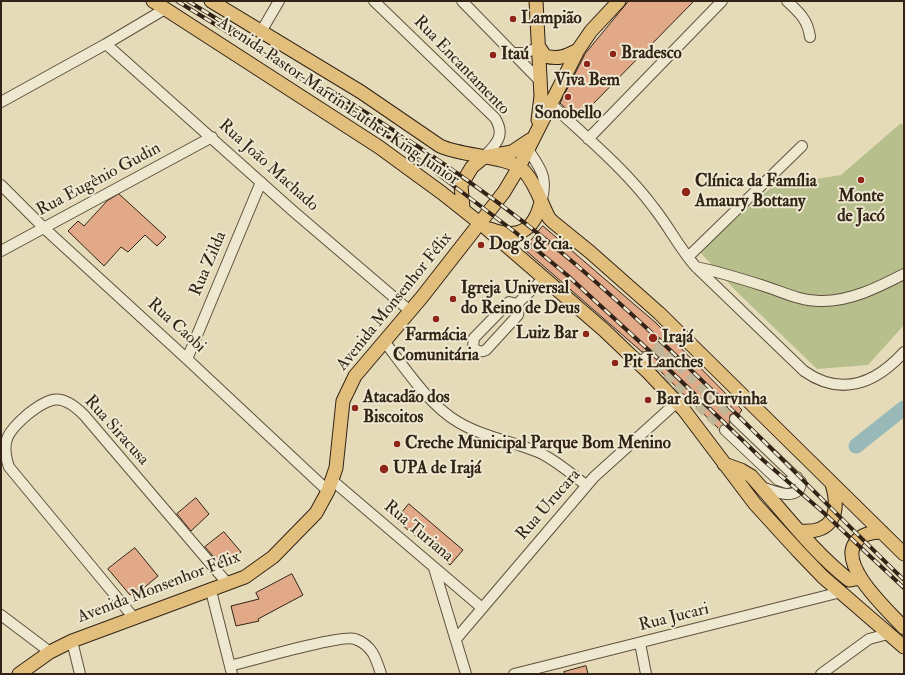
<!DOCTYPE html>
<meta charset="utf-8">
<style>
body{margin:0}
#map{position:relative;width:905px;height:675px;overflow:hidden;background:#e5dbb8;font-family:"IM FELL Double Pica",serif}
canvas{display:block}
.frame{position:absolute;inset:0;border:2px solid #322316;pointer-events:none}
</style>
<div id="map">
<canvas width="905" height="675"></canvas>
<div class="frame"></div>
</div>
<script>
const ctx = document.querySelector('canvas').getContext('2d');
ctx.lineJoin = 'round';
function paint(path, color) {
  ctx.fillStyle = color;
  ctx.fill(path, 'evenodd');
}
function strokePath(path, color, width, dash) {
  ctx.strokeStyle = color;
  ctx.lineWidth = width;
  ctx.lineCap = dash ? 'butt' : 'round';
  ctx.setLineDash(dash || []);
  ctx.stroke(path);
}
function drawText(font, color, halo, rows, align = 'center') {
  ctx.font = font + ' "IM FELL Double Pica",serif';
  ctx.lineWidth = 4;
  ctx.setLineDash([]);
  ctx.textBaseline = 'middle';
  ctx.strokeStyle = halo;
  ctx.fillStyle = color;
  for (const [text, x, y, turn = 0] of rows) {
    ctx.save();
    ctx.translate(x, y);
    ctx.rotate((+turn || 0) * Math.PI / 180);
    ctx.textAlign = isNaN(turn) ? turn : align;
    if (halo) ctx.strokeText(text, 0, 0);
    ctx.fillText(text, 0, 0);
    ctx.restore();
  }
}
paint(new Path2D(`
 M901 123 904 127V325L868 365 817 369 736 291 699 251 773 186 841 175Z`), '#b7bf8d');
strokePath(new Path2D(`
 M856 446 904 408`), '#98b9b7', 15);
const building = new Path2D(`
 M629 1H694L592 105 584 112 580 108 573 115 560 103 585 54Z
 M119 194 166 237 157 246 145 235 128 252 121 247 104 266 68 231 78 221 84 226 107 201Z
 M543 226 656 323 742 410 739 414 734 413 730 415 729 425 723 424 719 429 653 364 651 353 646 351 642 352 524 249Z
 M196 498 209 514 191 531 177 514Z
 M409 504 463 550 450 565 396 520Z
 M224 532 241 552 230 562 221 565 205 547Z
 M135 548 158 576 140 591 139 589 130 595 108 569Z
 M292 574 303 595 258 619 259 621 236 626 231 606 259 599 256 593Z
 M586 666 588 674H565L564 672Z`);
paint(building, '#e2a988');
strokePath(building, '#322316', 1);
strokePath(new Path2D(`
 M663 349C655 356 656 364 662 372L725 430
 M646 357 651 347 654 346 660 347 735 419`), '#c1b698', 10, [10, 5]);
const minor = new Path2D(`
 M374 1 495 118C506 136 496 144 484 157
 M462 1 540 81
 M787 1C799 12 808 20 810 37
 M262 30 279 1
 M106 44 293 211 410 311
 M513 53H525L539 47
 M1 102 106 44 165 9
 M551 104C586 137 625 169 654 208 669 227 680 249 696 267L804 371C841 397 875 384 904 352
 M588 139 722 1
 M527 148C540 168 549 177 541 202
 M1 185 44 228 187 359 328 491
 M1 251 212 137
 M688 257 802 146
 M696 267C720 272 742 279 764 286 783 292 800 301 820 301 849 302 879 287 904 274
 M509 302 517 304 519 308 518 315 486 350C480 353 476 351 473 346L474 338Z
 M517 304 544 278
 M384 341C405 368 429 405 458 422 483 437 512 441 538 452 556 460 571 474 586 485
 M646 357 648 372
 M187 359 261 182
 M735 419 801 482C800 503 772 491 762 487
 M725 430 778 480 787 483 797 477
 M333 481 482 608
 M434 568 466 674
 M211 591 232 674
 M1 615 50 652
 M134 618 9 467C0 441 8 431 28 414 51 396 62 393 84 415L228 584
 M456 639 594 477 677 402
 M72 641 80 674
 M640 643 646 674
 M230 666C250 661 342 634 355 639 372 645 376 658 381 674
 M514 674 841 592
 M821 674 869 639 888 634`);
const major = new Path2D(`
 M153 1 379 147 442 193 486 228 604 330 648 372 684 410 755 504 798 551 823 577 904 647
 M211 1 361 92 440 146C463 157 508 155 524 171 536 184 541 203 549 218L553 222 590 252 659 313 904 554
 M536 1 541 96 538 120
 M539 47 545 56C559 60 566 56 578 50
 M463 208 461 185 472 167 484 157 512 152 530 140
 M490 229C518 240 534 231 541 202
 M724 464 741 470 751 476C783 511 811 550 849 580L860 578
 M799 531C832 534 841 514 832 484
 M882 532C872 532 861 534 855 543 839 567 889 611 904 628
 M19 674 50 652 72 641 245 577 273 557 316 513 328 491 336 468 343 401 355 376 422 297 504 192 519 167 578 50 591 31 619 1`);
strokePath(minor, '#5f513e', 12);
strokePath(major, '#322316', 15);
strokePath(minor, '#eee8d1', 10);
strokePath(major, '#e2be7c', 13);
const rail = new Path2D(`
 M177 1 257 50 374 126 515 232 567 275 654 355 763 460 824 513 904 588
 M188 1 227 25
 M328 89C413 141 498 198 574 263 689 362 794 473 903 579`);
strokePath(rail, '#322316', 4);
strokePath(rail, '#eee8d1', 2.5, [8]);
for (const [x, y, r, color] of [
 [513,19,4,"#8f2418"],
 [613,54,4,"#8f2418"],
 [493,55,4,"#8f2418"],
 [587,64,4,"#8f2418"],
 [568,97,4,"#8f2418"],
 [861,180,4,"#8f2418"],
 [686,192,5,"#8f2418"],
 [481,245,4,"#8f2418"],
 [453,299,4,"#8f2418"],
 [436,319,4,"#8f2418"],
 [586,334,4,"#8f2418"],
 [653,338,5,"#8f2418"],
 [615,363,4,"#8f2418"],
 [648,400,4,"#8f2418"],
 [355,408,4,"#8f2418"],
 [397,444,4,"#8f2418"],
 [384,469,5,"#8f2418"]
]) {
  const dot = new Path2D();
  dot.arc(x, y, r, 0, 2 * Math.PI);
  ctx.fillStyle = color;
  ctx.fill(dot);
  strokePath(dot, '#eee8d1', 1.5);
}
drawText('bold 17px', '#322316', '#eee8d1', [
 ["Lampião",521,19],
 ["Bradesco",621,54],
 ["Itaú",501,55],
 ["Viva Bem",587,81,"center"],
 ["Sonobello",568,114,"center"],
 ["Clínica da Família",695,182],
 ["Amaury Bottany",695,202],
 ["Monte",861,197,"center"],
 ["de Jacó",861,217,"center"],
 ["Dog's & cia.",489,245],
 ["Igreja Universal",461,289],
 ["do Reino de Deus",461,309],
 ["Luiz Bar",578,334,"right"],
 ["Farmácia",436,336,"center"],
 ["Comunitária",436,356,"center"],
 ["Irajá",662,338],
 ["Pit Lanches",623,363],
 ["Atacadão dos",363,398],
 ["Biscoitos",363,418],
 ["Bar da Curvinha",656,400],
 ["Creche Municipal Parque Bom Menino",405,444],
 ["UPA de Irajá",393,469]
], 'left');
drawText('17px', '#322316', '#eee8d1', [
 ["Rua Encantamento",461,66,46],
 ["Avenida Pastor Martin Luther King Junior",338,102,34],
 ["Rua João Machado",268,166,42],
 ["Rua Eugênio Gudin",99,180,-28],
 ["Rua Zilda",209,264,-67],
 ["Avenida Monsenhor Félix",395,302,-51],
 ["Rua Caobi",176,326,42],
 ["Rua Siracusa",116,431,48],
 ["Rua Urucara",549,505,-49],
 ["Rua Turiana",418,532,40],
 ["Avenida Monsenhor Félix",159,588,-21],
 ["Rua Jucari",674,618,-14]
]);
</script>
